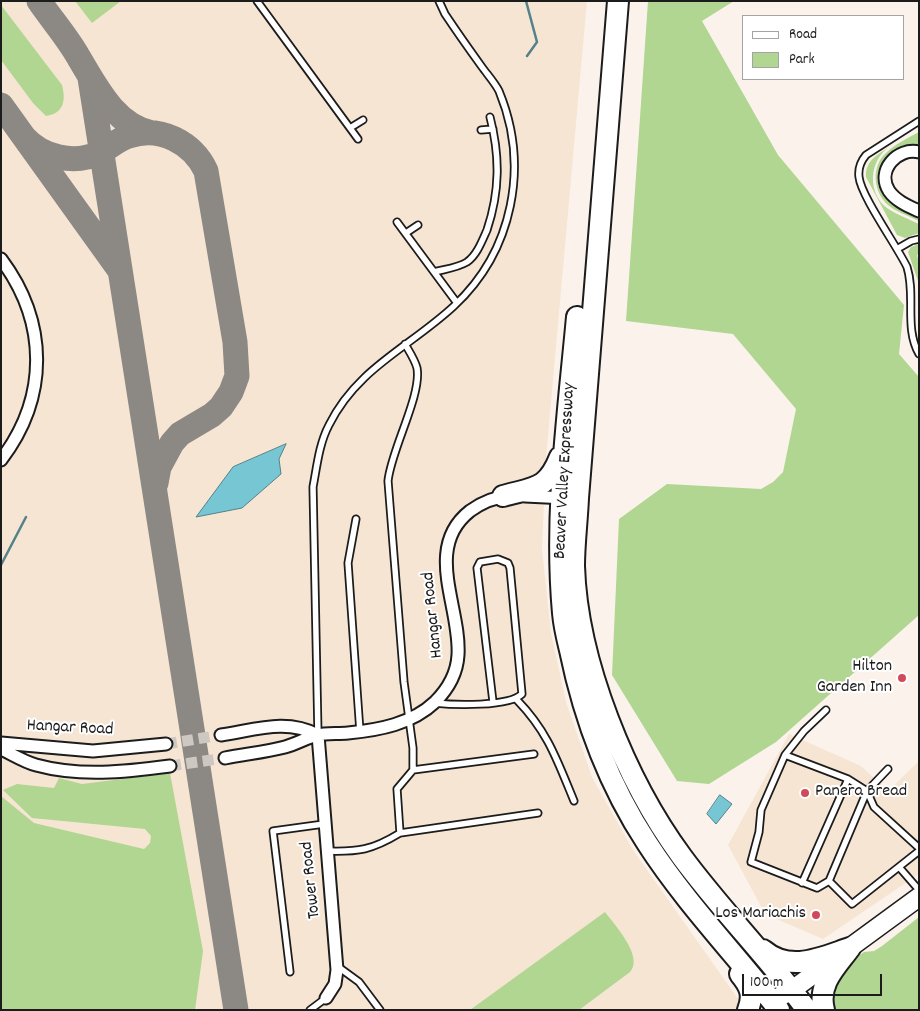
<!DOCTYPE html>
<style>
body{margin:0}
#map{position:relative;width:920px;height:1011px;overflow:hidden;background:#fbf3eb;font-family:Dekko,sans-serif}
canvas{display:block}
.frame{position:absolute;inset:0;border:2px solid #1c1c1c;pointer-events:none}
.legend{position:absolute;left:742px;top:15px;width:162px;height:65px;box-sizing:border-box;background:#fff;border:1px solid #a4a4a4;margin:0;padding:6px 9px;list-style:none;font-size:15px;color:#1c1c1c}
.legend li{display:flex;align-items:center;gap:10px;height:25px}
.legend b{width:25px;border:1px solid #a4a4a4}
.scale{position:absolute;left:742px;top:974px;width:140px;height:22px;box-sizing:border-box;border:2px solid #1c1c1c;border-top:0;padding-left:6px;font-size:15px;line-height:18px;white-space:nowrap;color:#1c1c1c;-webkit-text-stroke:4px #fff;paint-order:stroke}
</style>
<div id="map">
<canvas width="920" height="1011"></canvas>
<div class="frame"></div>
<ul class="legend">
<li><b style="height:6px;background:#fff"></b>Road</li>
<li><b style="height:14px;background:#b0d692"></b>Park</li>
</ul>
<div class="scale">100 m</div>
</div>
<script>
const ctx = document.querySelector('canvas').getContext('2d');
ctx.lineJoin = 'round';
function paint(path, color) {
  ctx.fillStyle = color;
  ctx.fill(path, 'evenodd');
}
function strokePath(path, color, width, dash) {
  ctx.strokeStyle = color;
  ctx.lineWidth = width;
  ctx.lineCap = dash ? 'butt' : 'round';
  ctx.setLineDash(dash || []);
  ctx.stroke(path);
}
function drawText(font, color, halo, rows, align = 'center') {
  ctx.font = font + ' Dekko,sans-serif';
  ctx.lineWidth = 4;
  ctx.setLineDash([]);
  ctx.textBaseline = 'middle';
  ctx.strokeStyle = halo;
  ctx.fillStyle = color;
  for (const [text, x, y, turn = 0] of rows) {
    ctx.save();
    ctx.translate(x, y);
    ctx.rotate((+turn || 0) * Math.PI / 180);
    ctx.textAlign = isNaN(turn) ? turn : align;
    if (halo) ctx.strokeText(text, 0, 0);
    ctx.fillText(text, 0, 0);
    ctx.restore();
  }
}
paint(new Path2D(`
 M1 1H587L546 458 542 549 551 633 566 702 592 777 633 850 746 1010H1Z
 M789 734 861 766 888 791 919 761V874L823 939 765 914 728 845Z`), '#f6e5d3');
paint(new Path2D(`
 M75 1H121L92 23Z
 M648 1H734L702 21 778 155 904 305 899 354 919 377V615L776 742 709 784 677 781 612 675 619 519 667 484 761 489 773 482 783 472 796 409 733 334 626 321Z
 M1 5 62 85C66 101 64 113 46 116L33 103 1 60Z
 M919 132V145C891 144 864 172 885 197 893 206 908 211 919 217V221C909 216 896 212 888 205 873 192 871 166 886 153 895 144 908 138 919 132Z
 M889 147C869 161 867 193 887 208 897 215 909 219 919 224V233L905 238 897 235 866 177C865 161 877 155 889 147Z
 M919 244V254L917 255 919 262V337L918 281 908 252 911 247Z
 M170 773 203 951 195 1010H1V796L34 823 144 849 150 843 151 836 145 829 32 818 3 790 17 784 54 788 59 778 82 784Z
 M605 912C615 925 644 957 630 972L579 1010H470Z
 M919 917V1010H828L841 968 864 952 874 951 882 946Z`), '#b0d692');
const water = new Path2D(`
 M286 444 279 459 281 474 242 508 196 517 233 467Z
 M720 795 732 804 716 824 707 814Z`);
paint(water, '#77c6d4');
strokePath(water, '#53828a', 1);
strokePath(new Path2D(`
 M526 1 537 42 527 56
 M1 565 26 517`), '#53828a', 2.5);
strokePath(new Path2D(`
 M39 1C52 20 68 38 79 58 97 88 115 125 152 133
 M90 78 236 1010
 M1 105 118 268
 M24 137C42 157 74 165 99 153 109 148 118 139 129 136 160 125 193 143 206 171L235 342 237 376 231 392 221 407 212 415 180 434 172 443 159 467 156 483`), '#8c8884', 25);
strokePath(new Path2D(`
 M166 744 221 735
 M170 766 225 758`), '#cec8c2', 11, [11, 5.5]);
const lane = new Path2D(`
 M257 1 358 139
 M919 121 866 155C861 161 858 169 859 177 861 196 897 246 907 267 916 295 904 328 919 354
 M350 128 363 120
 M481 130 493 129
 M397 222 457 303
 M406 233 418 225
 M897 249 911 241 919 239
 M434 272C445 269 457 268 467 262 477 255 482 241 487 230 500 191 500 156 490 117
 M356 519 348 563 360 732
 M517 700C548 732 557 760 574 801
 M434 703C454 705 509 707 522 694L510 568 508 563 498 559 480 562 477 568 493 702
 M826 710 804 731 785 755 761 810 759 832 751 862 817 888 829 881 867 791 888 769
 M318 735 313 487C317 466 319 444 329 425 357 368 410 347 454 306 513 251 530 166 499 91 495 83 487 74 482 67 469 49 457 32 445 14L439 1
 M785 755 848 779 867 791 874 807 919 848
 M413 770 534 754
 M400 833 538 813
 M326 851C359 852 372 850 400 833L397 789 413 770V748L404 682 388 481C391 450 422 395 417 368 415 360 409 351 405 344
 M899 867 919 890
 M829 881 852 904 919 851
 M802 883 848 779
 M337 966 359 982 380 1010
 M290 972 273 831 324 824
 M310 1010 326 998`);
const street = new Path2D(`
 M919 152C897 147 876 171 889 191 896 201 908 206 919 211
 M1 259C48 322 49 397 1 460
 M525 496 566 498
 M221 735C255 730 286 718 318 735
 M318 735 337 970 335 984 326 998
 M1 743 93 751 166 744
 M1 749C12 754 24 762 36 765 80 777 125 772 170 766
 M225 758C245 754 266 752 285 747 296 744 306 738 317 735 326 733 338 734 348 733 379 730 412 724 435 702 448 689 457 673 458 655 461 607 423 548 470 511 481 503 495 497 509 496`);
const primary = new Path2D(`
 M772 1001 792 990 919 897`);
const highway = new Path2D(`
 M618 1 578 498C577 521 574 544 574 566 577 662 626 781 682 857 721 910 768 957 807 1010
 M577 317C568 415 554 514 563 613 564 625 567 638 570 650 584 718 609 785 647 843 685 902 735 954 779 1010
 M503 496C535 487 547 490 560 457
 M763 950C790 973 820 958 850 948
 M740 974C750 986 754 995 748 1010
 M824 1010C817 984 836 967 850 948`);
strokePath(lane, '#1c1c1c', 9);
strokePath(street, '#1c1c1c', 15);
strokePath(primary, '#1c1c1c', 21);
strokePath(highway, '#1c1c1c', 24);
strokePath(lane, '#fff', 5.5);
strokePath(street, '#fff', 11);
strokePath(primary, '#fff', 18);
strokePath(highway, '#fff', 20);
for (const [x, y, r, color] of [
 [902,678,5,"#d1495b"],
 [805,793,5,"#d1495b"],
 [816,915,5,"#d1495b"]
]) {
  const dot = new Path2D();
  dot.arc(x, y, r, 0, 2 * Math.PI);
  ctx.fillStyle = color;
  ctx.fill(dot);
  strokePath(dot, '#fff', 2);
}
drawText('18px', '#1c1c1c', '#fff', [
 ["Beaver Valley Expressway",566,471,-87],
 ["Hangar Road",434,615,-96],
 ["Hangar Road",70,729,3],
 ["Tower Road",312,880,-96]
]);
drawText('18px', '#1c1c1c', '#fff', [
 ["Hilton",892,668],
 ["Garden Inn",892,689],
 ["Panera Bread",815,793,"left"],
 ["Los Mariachis",806,915]
], 'right');
</script>
